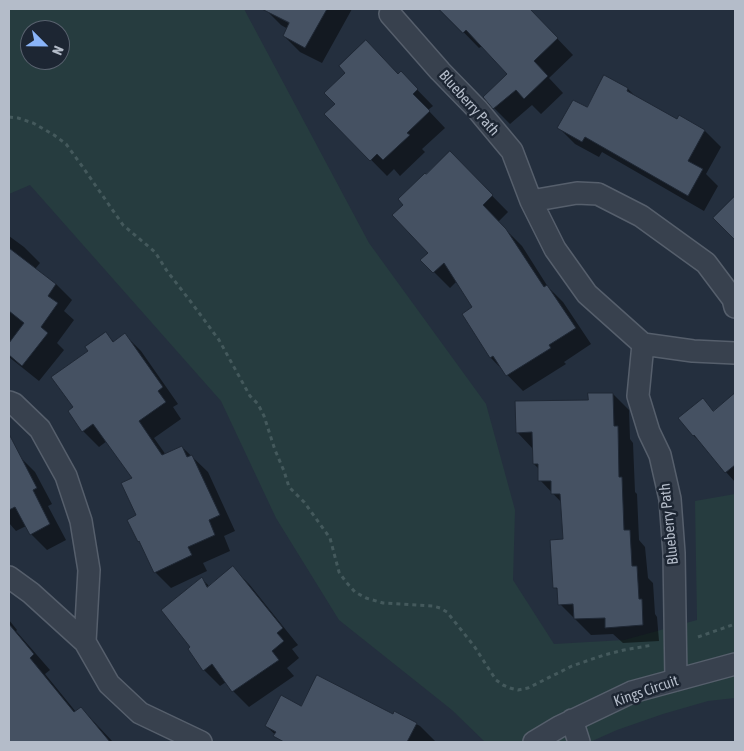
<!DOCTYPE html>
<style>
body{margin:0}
#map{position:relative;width:744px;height:751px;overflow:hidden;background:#242f3e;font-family:"Asap Condensed",sans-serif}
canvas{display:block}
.frame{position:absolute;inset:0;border:10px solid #b4bcc9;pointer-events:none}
.north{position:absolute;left:20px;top:20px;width:50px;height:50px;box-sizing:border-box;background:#1d2633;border:1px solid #59626f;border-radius:50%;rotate:113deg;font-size:14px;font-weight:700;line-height:20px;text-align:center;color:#b4bcc9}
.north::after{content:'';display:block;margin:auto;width:18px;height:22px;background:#8ab4f8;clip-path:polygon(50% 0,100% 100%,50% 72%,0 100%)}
</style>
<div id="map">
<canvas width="744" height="751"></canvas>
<div class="frame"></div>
<div class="north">N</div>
</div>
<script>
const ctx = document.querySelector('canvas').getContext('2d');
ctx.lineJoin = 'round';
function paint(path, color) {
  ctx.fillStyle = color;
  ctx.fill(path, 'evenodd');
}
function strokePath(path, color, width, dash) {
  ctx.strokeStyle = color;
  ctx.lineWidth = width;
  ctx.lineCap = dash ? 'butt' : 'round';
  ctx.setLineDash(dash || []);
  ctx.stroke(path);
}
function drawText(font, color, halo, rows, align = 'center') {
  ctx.font = font + ' "Asap Condensed",sans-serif';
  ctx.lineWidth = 5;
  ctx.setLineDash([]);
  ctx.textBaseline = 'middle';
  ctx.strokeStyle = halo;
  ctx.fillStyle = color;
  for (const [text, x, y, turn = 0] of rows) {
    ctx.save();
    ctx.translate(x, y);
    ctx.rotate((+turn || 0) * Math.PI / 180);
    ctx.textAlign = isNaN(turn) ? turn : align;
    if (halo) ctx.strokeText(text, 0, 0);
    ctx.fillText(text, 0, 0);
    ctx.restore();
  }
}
paint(new Path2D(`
 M9 9H244L369 243 486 404 515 510 513 580 554 644 624 640 697 620 695 501 735 494V698L708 701 663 714 617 730 590 742H485L452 710 339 620 276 518 221 401 30 185 9 194ZM30 30H60V60H30Z`), '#263c3f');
paint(new Path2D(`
 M265 9H352L322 63 300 52 284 36 288 29 281 25Z
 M449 9H529L573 55 549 78 563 93 541 114 532 105 510 124 494 108 508 74 482 46 479 48 445 13Z
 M401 73 433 106 428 110 445 128 422 149 425 152 400 176 394 169 387 176 326 114Z
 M628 89 637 98 677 121 705 131 721 147 706 174 718 186 704 211 602 152 599 157 575 144 559 128 587 109Z
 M450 153 508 212 498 222 522 246 548 287 563 302 591 344 564 362 566 364 523 391 490 357 474 307 457 281 450 288 422 260 430 253 405 205 426 176Z
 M9 236 24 247 40 263 35 269 56 284 72 300 64 311 74 320 57 343 64 350 39 381 9 357Z
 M106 334 114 342 125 335 141 351 178 404 173 407 181 419 154 438 166 455 182 447 208 472 235 531 224 536 230 551 203 563 207 571 171 588 155 572 142 545 139 541 134 478 107 441 99 447 83 431 75 408 90 351Z
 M613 394 629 410 630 439 633 443 635 492 637 494 639 540 645 547 648 578 653 583 655 614 657 617 659 641 623 643 613 634 591 635 560 604 559 592 555 587 565 541 562 503 540 480 539 469 534 464 533 449 517 432 589 401Z
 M735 395V482L726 472 708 450 693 435 702 400 714 412Z
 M19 456 35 472 52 504 48 506 66 540 47 550 31 534 26 526 16 531 9 523V457L11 460Z
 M233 568 249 584 298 645 292 649 299 658 287 668 294 676 249 707 233 691 226 682 220 686 204 670 192 647 202 579 210 587Z
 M9 620 17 630 16 631 50 670 45 674 76 712 81 708 113 742H9V714L17 707 9 696Z
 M302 707 394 716 395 713 420 726 436 742H283L266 726Z`), '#0007');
const building = new Path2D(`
 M262 9H327L305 48 283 36 289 23Z
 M439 9H530L558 38 534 61 548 76 524 99 516 90 493 109 483 97 507 74 466 30 463 33Z
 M366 40 398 74 401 71 418 89 413 94 430 111 407 133 410 135 383 160 377 154 370 161 324 114 335 104 324 93 345 73 339 66Z
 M604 75 628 88 627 91 677 119 679 115 705 130 688 161 703 169 688 196 585 137 582 142 557 128 573 100 587 107Z
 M450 151 493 195 483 205 506 229 544 287 547 285 576 328 549 345 551 348 506 376 493 356 490 358 462 314 472 307 444 263 433 273 420 260 428 253 392 215 403 205 398 199 425 173 426 174Z
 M735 196V240L713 218Z
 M9 248 56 284 48 296 58 303 41 327 48 333 22 366 9 355V343L24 323 9 311Z
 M106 332 113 342 125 333 163 387 158 391 166 402 139 421 162 455 182 446 187 457 192 455 220 515 209 520 215 535 188 547 192 555 154 573 139 541 138 542 127 520 136 515 121 483 132 478 93 424 82 432 68 411 73 407 51 377 88 351 85 347Z
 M588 393H613L614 426H618L619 477H622L624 530H630L632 566H637L639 599H642L643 625 605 628V618L574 619 573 604 558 605 557 588H553L550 540 563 539 560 494H551V481H538V464H533L532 432 516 433 515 401 588 400Z
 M735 393V465L725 473 694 435 693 436 678 418 703 398 713 411Z
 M9 434 37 488 33 490 50 524 30 535 15 507 9 510Z
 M233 566 283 628 277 633 284 641 272 651 279 660 232 692 212 664 203 671 188 649 190 647 161 610 202 577 207 587Z
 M9 624 34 654 30 658 74 712 81 707 110 742H9Z
 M317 675 393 714 394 711 417 723 407 742H284L273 736 276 732 265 726 281 695 301 706Z`);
paint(building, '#455162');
strokePath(building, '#1f2835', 1);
const minor = new Path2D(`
 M390 14 440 71 477 109 512 151 531 201 577 193 598 194 641 216 706 263 733 299 735 307
 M531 201 555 249 587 294 643 344 693 351 735 353
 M643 344 638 396 649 432 660 455 670 499 674 553 676 680
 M9 402 14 404 40 429 66 476 81 521 89 570 85 642
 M9 577 31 593 85 642 109 684 140 713 201 742
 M572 720 579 742
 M534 742 559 727 632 692 735 664`);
strokePath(minor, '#565f6c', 24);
strokePath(new Path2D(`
 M9 117 18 118 33 123 54 135 66 144 82 166 123 225 155 252 167 271 191 302 219 340 250 396 258 404 264 416 275 450 284 471 289 487 304 502 330 538 339 572 346 582 355 592 366 598 383 603 433 606 440 608 447 612 474 646 496 680 503 685 510 688 518 690 528 688 572 666 604 655 624 650 653 645
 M698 637 735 624`), '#44595c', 3, [4, 4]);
strokePath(minor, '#38414e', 21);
drawText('15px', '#b4bcc9', '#1d2633', [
 ["Blueberry Path",469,103,48],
 ["Blueberry Path",669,524,-96],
 ["Kings Circuit",646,691,-19]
]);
</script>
